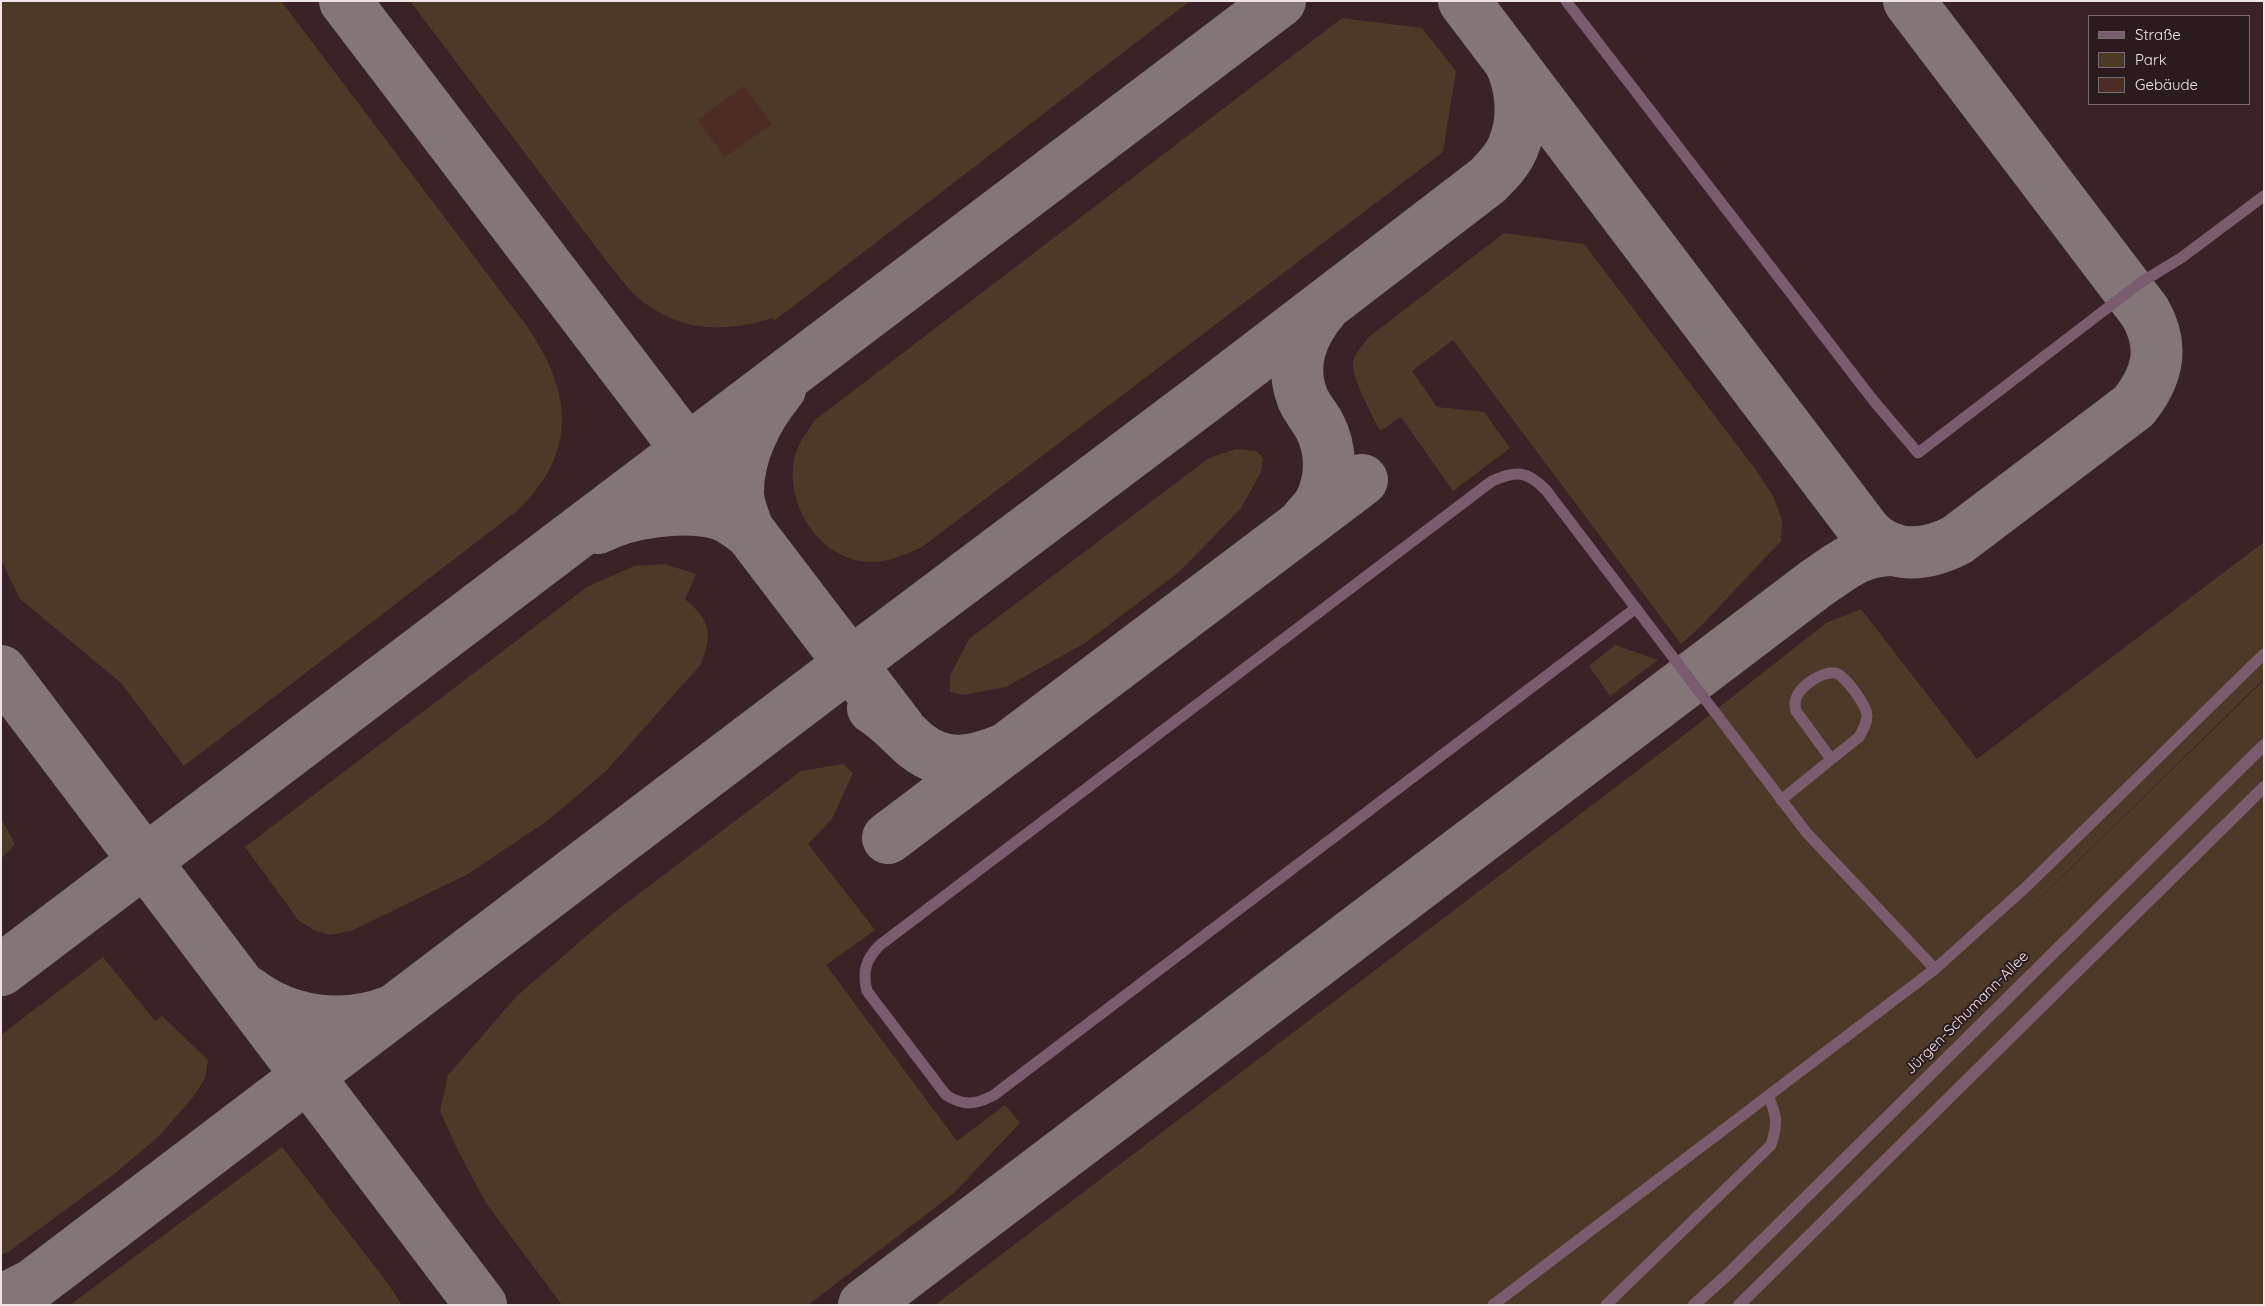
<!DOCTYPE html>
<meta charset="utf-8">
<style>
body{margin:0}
#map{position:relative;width:2265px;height:1306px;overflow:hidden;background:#2c1b1e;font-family:Quicksand,sans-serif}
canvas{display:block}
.frame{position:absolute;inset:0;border:2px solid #f0e4e6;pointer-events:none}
.legend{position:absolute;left:2088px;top:15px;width:162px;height:90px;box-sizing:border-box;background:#2c1b1e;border:1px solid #7a6b6e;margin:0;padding:6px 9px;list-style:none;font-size:15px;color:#f0e4e6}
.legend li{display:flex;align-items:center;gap:10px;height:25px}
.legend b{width:25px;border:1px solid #7a6b6e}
</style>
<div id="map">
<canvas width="2265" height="1306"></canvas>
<div class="frame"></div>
<ul class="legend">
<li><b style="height:6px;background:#7b5b6e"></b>Straße</li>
<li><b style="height:14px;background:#4d3927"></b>Park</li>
<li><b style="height:14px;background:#4c2c24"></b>Gebäude</li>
</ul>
</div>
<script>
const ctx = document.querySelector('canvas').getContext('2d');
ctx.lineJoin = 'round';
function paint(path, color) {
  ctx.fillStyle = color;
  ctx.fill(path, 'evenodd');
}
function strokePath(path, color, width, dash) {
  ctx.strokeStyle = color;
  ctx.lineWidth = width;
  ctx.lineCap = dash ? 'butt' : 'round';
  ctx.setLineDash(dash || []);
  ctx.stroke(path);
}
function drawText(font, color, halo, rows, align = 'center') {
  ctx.font = font + ' Quicksand,sans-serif';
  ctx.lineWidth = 4;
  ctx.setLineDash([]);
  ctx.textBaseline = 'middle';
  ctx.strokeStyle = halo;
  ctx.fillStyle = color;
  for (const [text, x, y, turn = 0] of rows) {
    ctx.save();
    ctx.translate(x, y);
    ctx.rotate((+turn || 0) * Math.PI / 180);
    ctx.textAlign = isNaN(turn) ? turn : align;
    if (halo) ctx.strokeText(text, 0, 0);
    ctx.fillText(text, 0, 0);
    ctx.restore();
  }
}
paint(new Path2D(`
 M1 1H2264V673L1625 1305H1ZM2089 16H2249V104H2089Z`), '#3a2226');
paint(new Path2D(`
 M1 1H281L529 329C573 396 577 453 517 511L184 766 121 683 20 599 1 560Z
 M410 1H1190L774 321 772 318C726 333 683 332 643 302 632 294 623 281 614 271Z
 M1342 18 1422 28 1456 71 1443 152 922 547C903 556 882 565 860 561 816 553 786 503 794 460 797 445 806 433 815 420Z
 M1504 233 1584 244 1756 470 1773 496 1782 520 1781 541 1700 627 1681 644 1453 340 1412 371 1437 407 1484 412 1510 448 1453 491 1401 417 1380 431C1373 417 1353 380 1353 365 1353 355 1363 345 1369 337Z
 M1236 449 1256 451 1263 458 1261 472 1241 508 1179 572 1085 643 1006 687 963 695 950 692V676L969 639 1209 458Z
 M2264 542V679L1948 988 2264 680V1305H935L1679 739 1826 623 1861 609 1977 759Z
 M665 564 696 574 685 599C711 622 713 632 701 664L607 770 547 821 468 874 351 931 330 935 314 930 299 921 245 847 587 587 634 566Z
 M1615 645 1658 660 1610 696 1589 666Z
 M843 764 853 773 832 819 808 844 875 930 826 965 957 1141 1005 1105 1020 1123 954 1193 808 1305H562L486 1203 456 1147 440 1111 448 1075 517 996 612 914 801 771Z
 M1 818 15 844 1 859Z
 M103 957 155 1021 162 1016 208 1060 205 1078 194 1096 159 1136 117 1172 8 1252 1 1255V1035Z
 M282 1147 386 1281 402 1305H70Z`), '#4d3927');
strokePath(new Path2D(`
 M345 1 900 729
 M1464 1 1866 532C1892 560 1926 556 1957 540L2134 406C2158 376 2165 347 2145 312L1909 1
 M1303 524C1308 517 1316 510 1320 503 1332 478 1332 449 1319 425 1314 416 1307 408 1303 399 1289 364 1302 333 1324 307
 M598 528C629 512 682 505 716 513 728 516 739 524 749 532 745 521 739 508 738 495 737 456 756 418 780 389
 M1 671 481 1305
 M873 708C890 718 902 734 917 746 945 768 974 762 1005 749
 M888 838 1362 480
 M1 970 1280 1
 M248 992C289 1023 343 1030 392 1011
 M1 1301 34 1284 850 664 1205 397 1487 181C1497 171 1508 160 1513 147 1525 120 1522 86 1509 60
 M864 1305 1818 582C1844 565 1858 551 1891 550`), '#847678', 52);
paint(new Path2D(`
 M744 86 772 124 725 157 698 120Z`), '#4c2c24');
strokePath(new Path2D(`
 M1566 1 1873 400 1918 453 2140 283 2181 258 2264 196
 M1636 608 994 1095C976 1105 963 1106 946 1095L867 991C862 971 866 959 880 945L1492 481C1517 470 1527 471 1546 490L1806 832 1935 969
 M1781 800 1859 737C1863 730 1867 723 1867 715 1866 705 1845 675 1835 673 1823 671 1801 686 1797 696 1794 701 1795 706 1796 711L1831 759
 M1493 1305 1935 969 2026 887 2264 654
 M1606 1305 1771 1145C1778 1124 1777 1115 1768 1096`), '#7b5b6e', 11);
strokePath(new Path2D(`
 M1694 1305 1727 1275 2264 745
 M1739 1305 2264 787`), '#7b5b6e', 12);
drawText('15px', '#f0e4e6', '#2c1b1e', [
 ["Jürgen-Schumann-Allee",1967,1013,-45]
]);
</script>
